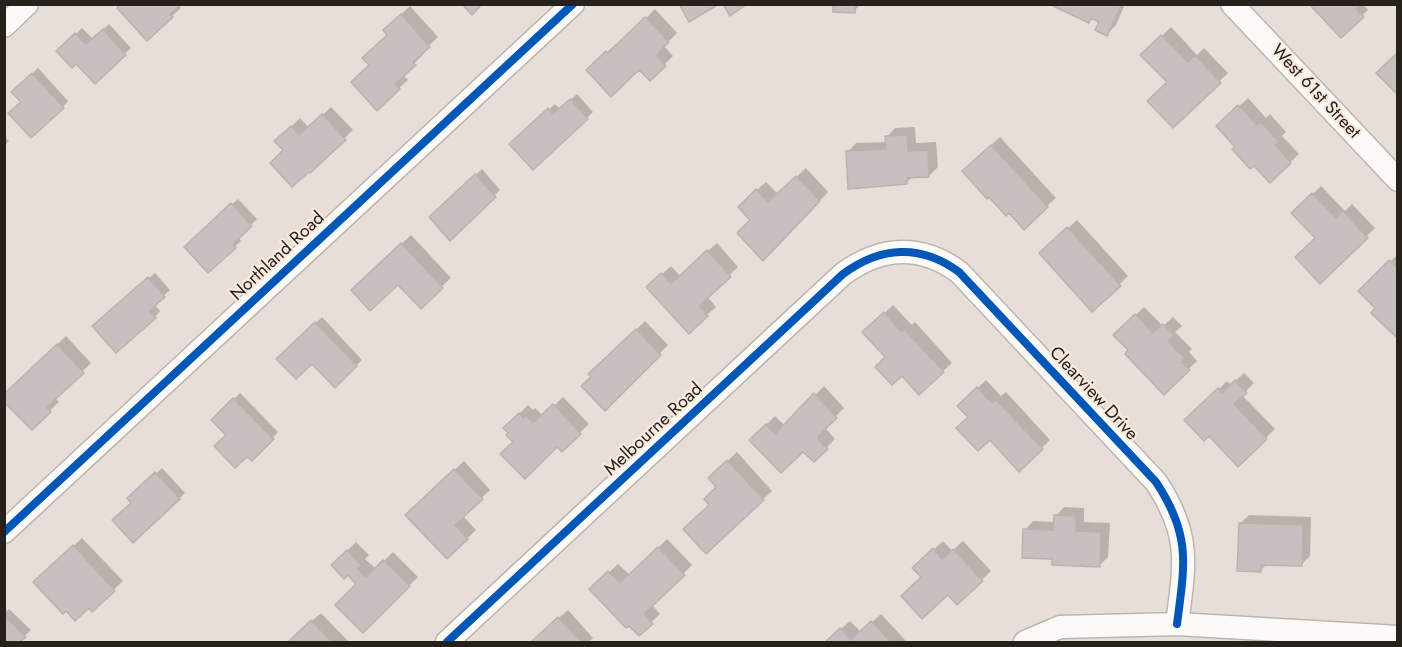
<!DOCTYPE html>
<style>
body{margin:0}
#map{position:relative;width:1402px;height:647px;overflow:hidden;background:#e7ded7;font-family:Jost,sans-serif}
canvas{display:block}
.frame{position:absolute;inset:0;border:6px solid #27211c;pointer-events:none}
</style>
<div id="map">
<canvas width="1402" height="647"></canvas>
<div class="frame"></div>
</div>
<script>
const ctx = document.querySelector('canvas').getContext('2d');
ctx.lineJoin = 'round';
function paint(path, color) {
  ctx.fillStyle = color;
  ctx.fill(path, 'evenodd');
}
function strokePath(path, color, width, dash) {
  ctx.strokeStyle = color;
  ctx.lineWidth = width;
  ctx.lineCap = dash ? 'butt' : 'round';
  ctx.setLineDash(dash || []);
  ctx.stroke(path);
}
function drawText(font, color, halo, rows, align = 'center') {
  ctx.font = font + ' Jost,sans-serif';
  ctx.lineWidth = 4.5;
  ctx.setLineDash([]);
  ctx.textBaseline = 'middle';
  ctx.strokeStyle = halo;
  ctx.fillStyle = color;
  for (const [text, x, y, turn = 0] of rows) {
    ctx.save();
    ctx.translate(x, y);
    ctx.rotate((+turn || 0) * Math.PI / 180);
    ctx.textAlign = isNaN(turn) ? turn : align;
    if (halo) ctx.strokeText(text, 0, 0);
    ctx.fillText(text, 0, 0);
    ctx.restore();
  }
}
paint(new Path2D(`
 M123 4 178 5 181 8 172 16Z
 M835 4H861L854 11Z
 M1053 4H1125L1116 25 1107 34 1101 21 1092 17 1088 21Z
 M1311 4H1363L1368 10 1341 36Z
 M410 6 438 37 421 53 423 55 403 74 408 80 399 88 371 65 389 34 394 21Z
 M655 9 677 33 664 46 673 56 650 79 639 68 597 61 616 44 618 46Z
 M109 24 131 48 95 82 77 62 58 51 82 28 93 39Z
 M1171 27 1197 55 1204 48 1228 73 1173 126 1169 82 1142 55Z
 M38 68 68 101 63 107 22 101 13 92Z
 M577 94 593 112 533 168 511 144 555 104 560 109Z
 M1248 98 1266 118 1270 114 1286 132 1282 136 1299 154 1270 181 1218 126Z
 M331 107 353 130 310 171 277 141 300 118 309 128Z
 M915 127 916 143 936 142 938 167 929 176 912 177 906 183 848 152 856 143 887 142V137L895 128Z
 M4 136 9 141 4 146Z
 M1000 137 1056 198 1047 206 972 162Z
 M806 168 828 192 763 259 748 198 766 182 778 194Z
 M482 169 500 190 450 239 431 217Z
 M1321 186 1345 211 1352 204 1375 228 1320 282 1316 238 1293 213Z
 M238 199 257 219 238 237 241 241 208 271 191 241Z
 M1077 220 1128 276 1093 309 1050 245Z
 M411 235 451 278 421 306 398 283 361 282Z
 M717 243 738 267 707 296 716 307 707 315 648 287 671 266 680 276Z
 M1398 254V337L1377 308 1360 291Z
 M155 273 170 290 154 304 160 311 155 317 100 321Z
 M893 305 912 325 915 322 952 363 943 371 887 357 873 324Z
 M1144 307 1163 326 1173 317 1182 326 1175 332 1192 349 1189 352 1197 361 1164 393 1115 335Z
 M322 317 362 360 336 386 312 362 279 359Z
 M645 321 668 345 605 409 590 374Z
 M66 336 91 363 55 398 59 402 32 428 4 396Z
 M1244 373 1254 383 1242 395 1275 429 1238 465 1209 434 1186 421 1227 381 1231 385Z
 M986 380 1001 396 1006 392 1050 440 1019 470 959 406Z
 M824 386 844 408 826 426V429L835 439 814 460 803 450 751 440 775 416 785 426Z
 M240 393 278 432 252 459 213 420Z
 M563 397 589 424 562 450 557 445 515 442 505 428 528 405 533 410 535 408 543 416Z
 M737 452 772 491 706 552 718 486 719 469Z
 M464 461 490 490 463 516 476 530 447 557 416 507Z
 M162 468 185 493 133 541V502L129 498Z
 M1064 507 1084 508V522L1110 523 1108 557 1100 565 1053 558 1025 530 1033 521 1055 522 1056 516Z
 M1249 515 1311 517 1310 556 1301 565 1267 564 1261 570 1240 524Z
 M82 538 123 581 92 610 89 606 36 582Z
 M667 539 692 565 652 605 660 614 639 634 591 589 618 564 630 575Z
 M943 541 952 551 963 541 991 571 957 603 948 592 923 577 914 568Z
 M356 542 369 555 365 559 376 569 393 552 418 577 363 631 359 584 348 573 333 565Z
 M9 609 31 630 18 642H4V613Z
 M568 610 593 638 589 642H532Z
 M321 613 349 642H291L298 633Z
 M881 614 906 641 905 642H826L850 621 861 632Z`), '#0003');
const building = new Path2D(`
 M121 4H181L170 14 173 17 147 41 117 8Z
 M462 4H482L472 15Z
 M679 4H719L689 22Z
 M723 4H747L730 16Z
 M833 4H855V13L833 12Z
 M1049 4H1122L1107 36 1095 30 1099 22 1091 18 1089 23Z
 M1309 4H1361L1356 9 1364 17 1341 38Z
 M401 14 430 47 413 62 416 65 395 84 400 89 377 111 351 82 369 65 362 58 387 35 383 30Z
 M645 17 669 42 656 55 666 66 650 81 639 70 611 97 586 70 606 51 608 53Z
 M103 29 126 55 95 84 76 64 72 68 56 51 75 33 86 44Z
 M1161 35 1188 62 1195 55 1221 83 1173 128 1147 101 1167 82 1140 55Z
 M1398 52V95L1376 73Z
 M32 73 64 108 31 138 8 113 21 102 11 92Z
 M570 99 588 119 533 170 509 144 548 108 553 114Z
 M1238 105 1257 125 1261 122 1279 142 1275 145 1291 163 1270 183 1254 166 1250 169 1232 149 1235 147 1216 126Z
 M322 114 346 140 310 173 309 172 292 187 270 163 283 150 274 141 291 126 299 135Z
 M907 135 908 151 928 150 929 177 907 178V184L848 189 846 151 886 149 885 136Z
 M991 145 1048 207 1024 230 1009 213 1006 216 989 197 987 199 962 171Z
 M475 174 496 197 450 241 429 217Z
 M796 176 820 201 763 261 737 233 750 220 738 207 756 189 768 202Z
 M1312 193 1336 218 1343 211 1368 238 1320 284 1295 257 1315 238 1291 213Z
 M231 203 252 226 233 244 236 248 208 273 184 247Z
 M1067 227 1121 286 1092 312 1039 253Z
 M401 243 443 288 421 309 398 285 370 311 351 290Z
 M707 250 731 277 699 306 708 316 689 334 646 287 661 273 671 284Z
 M1389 260 1398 269V339L1371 313 1375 308 1358 291Z
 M148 277 165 297 149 311 156 318 116 353 92 326Z
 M884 312 902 332 905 330 944 372 919 395 902 376 892 385 875 367 885 357 862 332Z
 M1135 314 1153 333 1163 324 1174 335 1168 341 1184 358 1181 362 1190 370 1164 395 1125 354 1128 350 1113 335Z
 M315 322 357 366 335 388 312 364 296 379 276 359Z
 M636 329 661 355 605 411 581 386 591 377 588 374Z
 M57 344 84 373 47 407 51 412 32 430 4 402V394Z
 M1235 380 1247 393 1234 404 1267 439 1238 467 1209 436 1204 441 1184 420 1218 388 1222 393Z
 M977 387 992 403 996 400 1043 449 1019 472 990 440 978 451 956 428 968 417 957 406Z
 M814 393 837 418 818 436V439L828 449 814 462 803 452 781 473 749 440 766 424 775 434Z
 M233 398 274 439 252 461 247 457 235 468 214 446 226 435 211 420Z
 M553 404 581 434 562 452 557 447 525 479 500 454 513 442 506 435 508 433 503 428 519 413 523 418 526 416 533 423Z
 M727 460 764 500 706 554 683 529 709 505 704 499 716 487 708 478Z
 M454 469 483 499 455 525 468 539 447 559 405 515Z
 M155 472 180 499 133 543 112 520 131 503 127 498Z
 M1054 515 1076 516V531L1101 532 1100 567 1052 565V559L1022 558 1023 529 1053 530Z
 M1239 523 1303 525 1302 566 1261 565V572L1237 571Z
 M73 545 115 591 92 612 89 608 75 621 66 611 63 614 33 582Z
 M658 547 685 575 644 614 653 624 639 636 629 626 626 628 589 589 608 571 620 583Z
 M933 548 942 559 953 549 983 581 957 605 948 595 922 619 901 596 921 577 912 568Z
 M347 550 361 565 357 569 366 577 383 560 410 586 363 633 335 605 356 584 348 575 344 579 331 565Z
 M4 616 26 637 20 642H4Z
 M558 617 581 642H531Z
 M311 620 332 642H288Z
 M871 621 891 642H825L840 628 851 640Z`);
paint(building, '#c8c0be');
strokePath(building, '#bab2b0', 1.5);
const street = new Path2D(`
 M1232 4 1398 180
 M4 26 27 4
 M4 532 573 4
 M447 642 843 274C881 246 921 244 959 272L1156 482C1191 535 1185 563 1177 624
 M1025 642 1060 627 1177 624 1398 637`);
strokePath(street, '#bdb6b0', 25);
strokePath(street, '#fbfaf9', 22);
strokePath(new Path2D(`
 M4 532 573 4
 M447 642 843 274C881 246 921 244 959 272L1156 482C1191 535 1185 563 1177 624`), '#0057b8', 8);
drawText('18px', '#27211c', '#faeade', [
 ["West 61st Street",1315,92,47],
 ["Northland Road",278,257,-43],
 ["Clearview Drive",1093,394,47],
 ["Melbourne Road",654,430,-43]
]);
</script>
